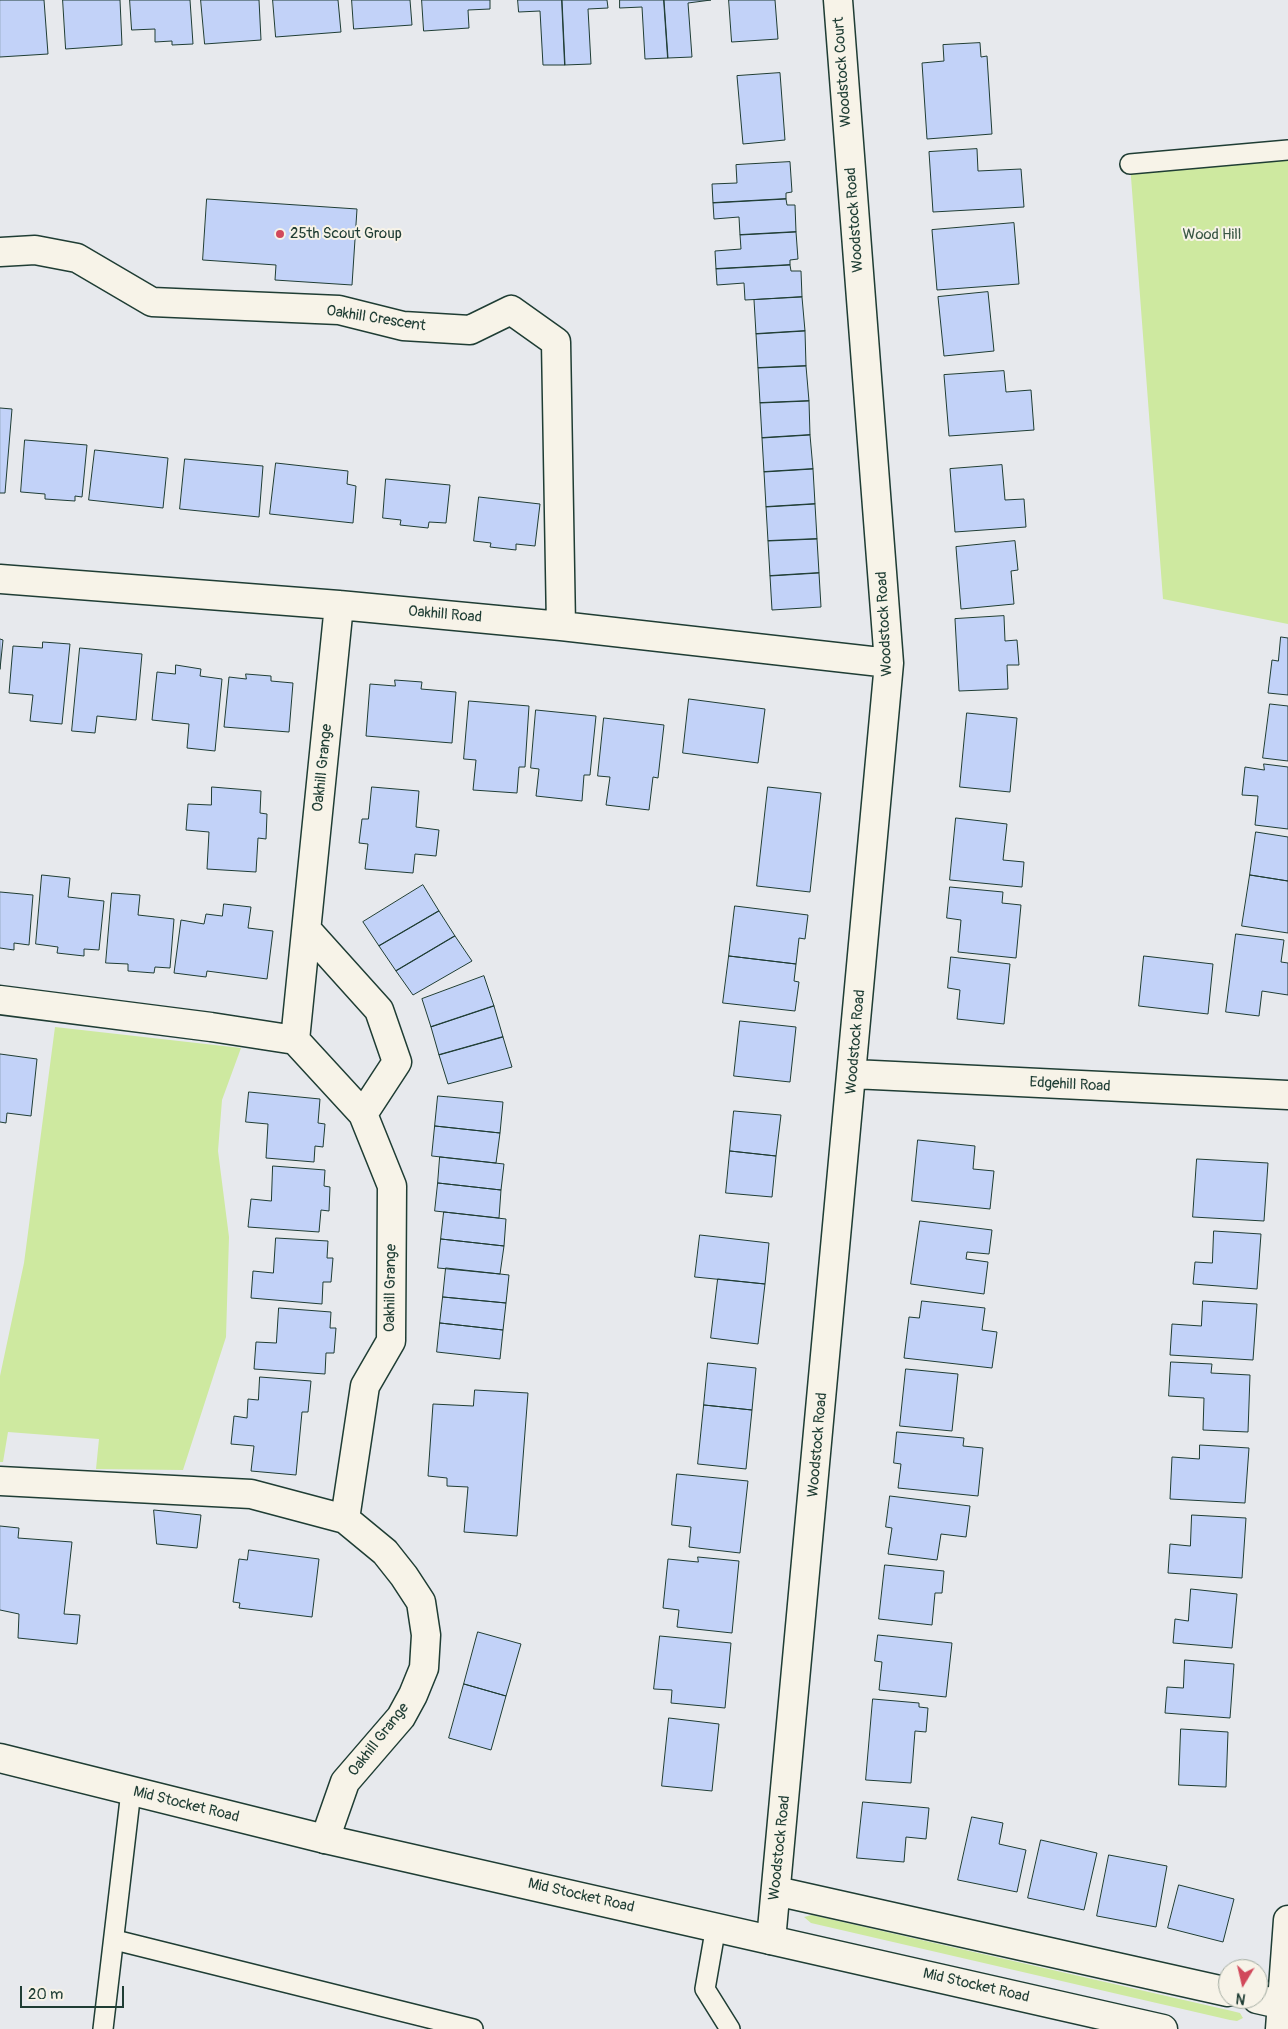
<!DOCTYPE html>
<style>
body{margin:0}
#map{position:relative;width:1288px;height:2029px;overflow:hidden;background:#e7e9ed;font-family:Pangolin,sans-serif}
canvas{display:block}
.north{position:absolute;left:1218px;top:1959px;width:50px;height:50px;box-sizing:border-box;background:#f7f3e8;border:1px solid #a1aaa0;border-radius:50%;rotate:189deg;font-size:14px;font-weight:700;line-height:20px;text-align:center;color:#1f3d34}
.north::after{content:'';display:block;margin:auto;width:18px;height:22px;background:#d1495b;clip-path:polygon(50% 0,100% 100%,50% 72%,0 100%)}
.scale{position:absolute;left:20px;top:1986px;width:104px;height:22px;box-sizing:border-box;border:2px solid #1f3d34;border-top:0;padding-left:6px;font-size:15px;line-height:18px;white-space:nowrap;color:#1f3d34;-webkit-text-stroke:4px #f7f3e8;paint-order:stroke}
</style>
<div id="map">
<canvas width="1288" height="2029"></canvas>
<div class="north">N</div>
<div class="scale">20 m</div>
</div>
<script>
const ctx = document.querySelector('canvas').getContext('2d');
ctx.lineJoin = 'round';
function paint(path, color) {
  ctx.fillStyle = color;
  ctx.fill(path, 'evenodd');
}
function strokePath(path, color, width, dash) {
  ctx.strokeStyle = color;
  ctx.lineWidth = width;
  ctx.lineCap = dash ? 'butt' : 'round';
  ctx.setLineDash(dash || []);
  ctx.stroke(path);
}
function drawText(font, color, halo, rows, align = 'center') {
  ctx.font = font + ' Pangolin,sans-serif';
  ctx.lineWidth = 4;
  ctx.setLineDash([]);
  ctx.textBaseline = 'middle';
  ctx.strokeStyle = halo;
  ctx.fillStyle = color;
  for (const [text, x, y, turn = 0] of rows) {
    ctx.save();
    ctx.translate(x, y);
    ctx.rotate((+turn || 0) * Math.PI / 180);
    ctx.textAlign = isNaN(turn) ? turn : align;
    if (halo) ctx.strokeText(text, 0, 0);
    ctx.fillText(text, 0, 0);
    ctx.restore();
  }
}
paint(new Path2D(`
 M1288 150V624L1163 599 1130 164Z
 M55 1027 241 1048 222 1100 218 1151 229 1237 226 1337 183 1470 96 1469 99 1439 8 1432 3 1462H0V1376L24 1263Z
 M812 1915 1232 2011 1240 2013 1243 2018 1237 2021 1230 2020 811 1923 804 1917Z`), '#cee9a0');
const building = new Path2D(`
 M0 0H44L48 54 0 57Z
 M63 0H120L122 45 66 49Z
 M130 0H190L193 44 172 45V41L155 42V29L132 30Z
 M201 0H259L261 40 205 44Z
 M273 0H338L341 32 276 37Z
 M352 0H410L412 25 354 29Z
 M422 0H490V9L468 10 469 28 424 31Z
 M518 0H562L565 65H543L540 11 519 12Z
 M562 0H607L608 8 588 9 591 64 565 65Z
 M620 0H664L668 58 645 59 642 7 620 8Z
 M664 0H711L688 3 692 57 668 58Z
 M729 0H775L778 39 732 42Z
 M980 43 981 57 987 56 992 134 927 139 922 63 944 61 943 45Z
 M780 73 785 140 743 144 737 76Z
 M977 149 978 171 1021 169 1024 207 933 212 929 152Z
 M790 162 792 192 786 193V199L713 203 712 184 737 183 736 165Z
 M207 199 357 209 352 285 275 280 276 265 203 260Z
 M786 199 787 205H795L796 232 740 235 739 217 714 219 713 203Z
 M1014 223 1019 284 937 290 932 230Z
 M796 232 798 259 790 260V265L716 269 715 251 741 249 740 235Z
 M790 265 791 271H801L802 297 745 300 744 283 717 285 716 269Z
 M988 292 994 351 944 356 938 297Z
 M802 297 805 331 756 334 754 300Z
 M805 331 806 366 758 368 756 334Z
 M806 366 809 401 760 403 758 368Z
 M1004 371 1006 392 1031 390 1034 430 949 436 944 375Z
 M809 401 810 435 762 438 760 403Z
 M0 408 12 409 5 493H0Z
 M810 435 813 469 764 472 762 438Z
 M25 440 87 445 82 497 75 496V501L45 499V494L21 492Z
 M95 450 168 458 163 508 89 500Z
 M185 459 263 466 259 517 180 509Z
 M276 463 348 471 347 484 356 486 353 523 270 514Z
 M1002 465 1005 500 1024 499 1026 527 955 532 950 469Z
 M813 469 815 504 766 507 764 472Z
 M386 479 450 485 446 523 429 522 428 528 400 525 401 520 383 518Z
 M479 497 540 504 535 546 516 544V550L490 547 491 543 474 541Z
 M815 504 817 539 768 541 766 507Z
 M817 539 819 573 770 576 768 541Z
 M1015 541 1018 570 1011 571 1014 604 961 609 956 547Z
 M819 573 821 607 772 610 770 576Z
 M1004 616 1005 641 1017 640 1019 665H1007L1008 689 959 691 955 619Z
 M1281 637 1288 638V695L1268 693 1272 660 1278 661Z
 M0 639 3 640 0 669Z
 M43 642 70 644 62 724 30 721 33 695 9 693 13 646 42 648Z
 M80 648 142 654 136 720 97 716 95 733 72 731Z
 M176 665 201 669 200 676 222 679 215 751 187 748 189 724 152 720 157 672 175 674Z
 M246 674 271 676V681L293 683 289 732 224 727 229 677 246 679Z
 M395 680 422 682 421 689 456 692 452 743 366 736 370 684 395 686Z
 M689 699 765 709 758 763 683 753Z
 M469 701 529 706 525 767H519L517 793 473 790 476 760 464 759Z
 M1270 704 1288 706V761L1263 758Z
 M536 710 596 716 590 775H584L582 801 536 796 539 769 531 768Z
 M967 713 1017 718 1010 792 960 787Z
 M604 718 664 725 658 778 653 777 649 810 606 805 610 777 598 776Z
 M1264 764 1288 767V829L1255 825 1258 796 1242 795 1245 767 1264 770Z
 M212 787 261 791 260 813 267 814 266 839 258 838 256 872 207 869 209 832 186 830 188 804 211 805Z
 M372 787 419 791 416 827 439 830 436 856 415 854 413 873 365 869 368 844 359 843 362 819H368Z
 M768 787 821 793 810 892 757 886Z
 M956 818 1007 824 1003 860 1024 862 1022 887 950 880Z
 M1256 832 1288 837V881L1250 875Z
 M42 875 70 878 68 897 104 901 99 950 84 949V956L57 953 58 947 36 944Z
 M1250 875 1288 881V933L1242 926Z
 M423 885 439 911 379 946 363 922Z
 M950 887 1003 892 1002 903 1021 905 1016 958 958 952 961 920 947 918Z
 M0 892 33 895 29 945 14 943V950L0 948Z
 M112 893 140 895 138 915 174 919 170 968 155 967 154 973 128 971V964L106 963Z
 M224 904 251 907 248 928 273 931 267 979 207 971 206 977 174 973 181 920 204 924 206 914 222 916Z
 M735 906 808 915 805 939 799 938 796 964 729 956Z
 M439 911 455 936 396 971 379 946Z
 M1236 934 1284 940 1281 962 1288 963V995L1262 991 1259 1016 1226 1012Z
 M455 936 472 961 413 995 396 971Z
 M729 956 796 964 794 981 799 982 795 1011 723 1003Z
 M1144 956 1213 964 1208 1014 1139 1006Z
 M951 957 1010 964 1004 1024 957 1019 960 990 948 988Z
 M484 976 494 1006 431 1027 422 999Z
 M494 1006 503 1037 439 1055 431 1027Z
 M740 1021 796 1027 790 1082 734 1076Z
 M503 1037 512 1067 448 1084 439 1055Z
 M0 1054 37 1059 31 1116 7 1113 6 1123 0 1122Z
 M249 1092 320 1099 318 1123 325 1124 323 1147 315 1146 314 1162 266 1158 268 1124 246 1122Z
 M438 1096 503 1102 500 1133 435 1126Z
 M734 1111 781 1115 776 1156 730 1151Z
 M435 1126 500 1133 496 1163 432 1156Z
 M918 1140 975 1146 973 1169 994 1171 990 1209 912 1201Z
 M730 1151 776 1156 772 1197 726 1193Z
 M440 1157 504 1164 501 1190 438 1183Z
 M1197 1159 1268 1163 1264 1221 1193 1217Z
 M273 1166 325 1170 324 1186 330 1187 329 1211 321 1210 319 1232 248 1227 251 1199 271 1201Z
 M438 1183 501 1190 499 1218 435 1211Z
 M444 1212 506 1219 504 1246 441 1239Z
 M920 1221 992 1230 989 1254 967 1252 966 1259 988 1262 984 1294 911 1284Z
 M1214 1231 1261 1234 1257 1289 1193 1284 1195 1262 1212 1263Z
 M700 1235 769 1243 765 1284 695 1277Z
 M276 1238 328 1241 327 1258H333L331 1282H323L322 1304 251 1298 253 1271 273 1273Z
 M441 1239 504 1246 500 1274 438 1268Z
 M446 1268 509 1275 506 1303 443 1297Z
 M718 1279 765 1284 758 1344 711 1338Z
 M443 1297 506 1303 503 1330 440 1323Z
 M922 1301 985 1308 982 1330 997 1332 992 1368 904 1358 909 1317 919 1318Z
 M1203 1301 1257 1304 1253 1360 1170 1355 1172 1324 1201 1326Z
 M279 1308 331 1312 330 1328H336L334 1353H326L325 1374 254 1369 256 1342 276 1343Z
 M440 1323 503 1330 500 1359 437 1352Z
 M1171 1362 1212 1364 1211 1373 1250 1375 1248 1432 1203 1430 1204 1398 1169 1396Z
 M708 1363 756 1368 752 1410 704 1405Z
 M906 1369 958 1374 952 1431 900 1426Z
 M260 1377 311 1381 308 1412H302L296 1475 251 1471 254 1446 231 1444 234 1416 247 1418 248 1399 258 1400Z
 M475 1390 528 1393 517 1536 464 1532 468 1487 447 1486V1478L428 1476 433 1404 473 1406Z
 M704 1405 752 1410 746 1469 698 1464Z
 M897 1432 964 1438 963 1446 983 1448 978 1496 898 1488 901 1464 894 1463Z
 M1200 1445 1249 1448 1245 1503 1170 1499 1172 1457 1199 1459Z
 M677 1474 748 1481 740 1553 689 1547 691 1527 672 1525Z
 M890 1496 970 1506 966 1537 941 1534 937 1560 888 1554 892 1528 886 1527Z
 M154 1510 201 1515 197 1548 157 1544Z
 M1192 1515 1246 1518 1242 1578 1168 1573 1170 1544 1190 1546Z
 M0 1526 19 1528 18 1538 72 1542 64 1614 80 1615 77 1644 18 1638 19 1614 0 1610Z
 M249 1550 319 1559 312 1617 239 1608 240 1603 233 1602 239 1559 247 1560Z
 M698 1557 739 1561 732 1633 677 1627 679 1610 663 1608 668 1559 698 1562Z
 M885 1565 944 1571 942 1593H935L932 1625 879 1619Z
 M1191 1589 1237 1594 1232 1648 1173 1643 1175 1619 1188 1621Z
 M478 1632 521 1644 506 1696 464 1684Z
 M878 1635 952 1643 946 1697 879 1690 882 1662 875 1661Z
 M660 1636 731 1643 725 1708 671 1703 672 1690 654 1689Z
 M1185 1660 1234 1664 1230 1718 1165 1713 1167 1687 1183 1688Z
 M464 1684 506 1696 491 1750 449 1738Z
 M873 1699 919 1703V1707L928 1708 926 1732 915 1731 911 1783 866 1780Z
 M669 1718 719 1724 712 1791 662 1786Z
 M1181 1729 1228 1732 1226 1787 1179 1785Z
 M863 1802 929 1808 926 1839 906 1837 904 1862 857 1858Z
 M972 1817 1003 1823 999 1844 1026 1850 1017 1892 958 1880Z
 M1041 1840 1097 1853 1084 1910 1028 1898Z
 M1109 1855 1167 1866 1156 1927 1097 1916Z
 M1179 1885 1234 1899 1223 1942 1168 1928Z`);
paint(building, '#c2d2f8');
strokePath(building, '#1f3d34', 1);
const lane = new Path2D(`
 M1130 164 1288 150
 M716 1926 705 1989 730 2029
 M115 1940 473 2029
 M103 2029 131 1791`);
const street = new Path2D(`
 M0 252 35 250 77 258 152 302 339 310 403 326 470 330 511 310 556 342 561 626
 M0 579 339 605 561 626 889 663
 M307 930 379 1010 397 1062 363 1114
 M0 1000 211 1027 295 1040 363 1114 392 1186 391 1341 365 1386 345 1519
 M295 1040 339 605
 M853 1074 1288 1095
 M0 1481 251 1494 345 1519 385 1552 404 1576 421 1602 426 1635 424 1668 413 1695 401 1717 345 1782 325 1839
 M776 1891 1228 1992
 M771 1940 889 663 838 0
 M1257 1999 1288 2006
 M1280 2029 1288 1920`);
const secondary = new Path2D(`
 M0 1758 325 1839 1163 2029`);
strokePath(lane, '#1f3d34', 22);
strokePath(street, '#1f3d34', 31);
strokePath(secondary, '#1f3d34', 31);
strokePath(lane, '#f7f3e8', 19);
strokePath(street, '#f7f3e8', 28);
strokePath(secondary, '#f7f3e8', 28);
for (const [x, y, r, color] of [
 [280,234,5,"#d1495b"]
]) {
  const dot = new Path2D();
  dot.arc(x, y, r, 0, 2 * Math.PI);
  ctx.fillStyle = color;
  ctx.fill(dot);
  strokePath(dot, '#f7f3e8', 2);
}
drawText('15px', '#1f3d34', '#f7f3e8', [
 ["Woodstock Court",843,72,-94],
 ["Woodstock Road",855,220,-94],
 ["Oakhill Crescent",376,319,9],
 ["Oakhill Road",445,615,5],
 ["Woodstock Road",885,624,-93],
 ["Oakhill Grange",323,768,-84],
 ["Woodstock Road",856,1042,-85],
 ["Edgehill Road",1070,1085,3],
 ["Oakhill Grange",391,1288,-89],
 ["Woodstock Road",818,1445,-85],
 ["Oakhill Grange",379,1740,-52],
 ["Mid Stocket Road",186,1805,14],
 ["Woodstock Road",780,1848,-84],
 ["Mid Stocket Road",581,1896,13],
 ["Mid Stocket Road",976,1986,13]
]);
drawText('15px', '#1f3d34', '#f7f3e8', [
 ["25th Scout Group",290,234]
], 'left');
drawText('15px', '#395744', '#f7f3e8', [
 ["Wood Hill",1212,235]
]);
</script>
